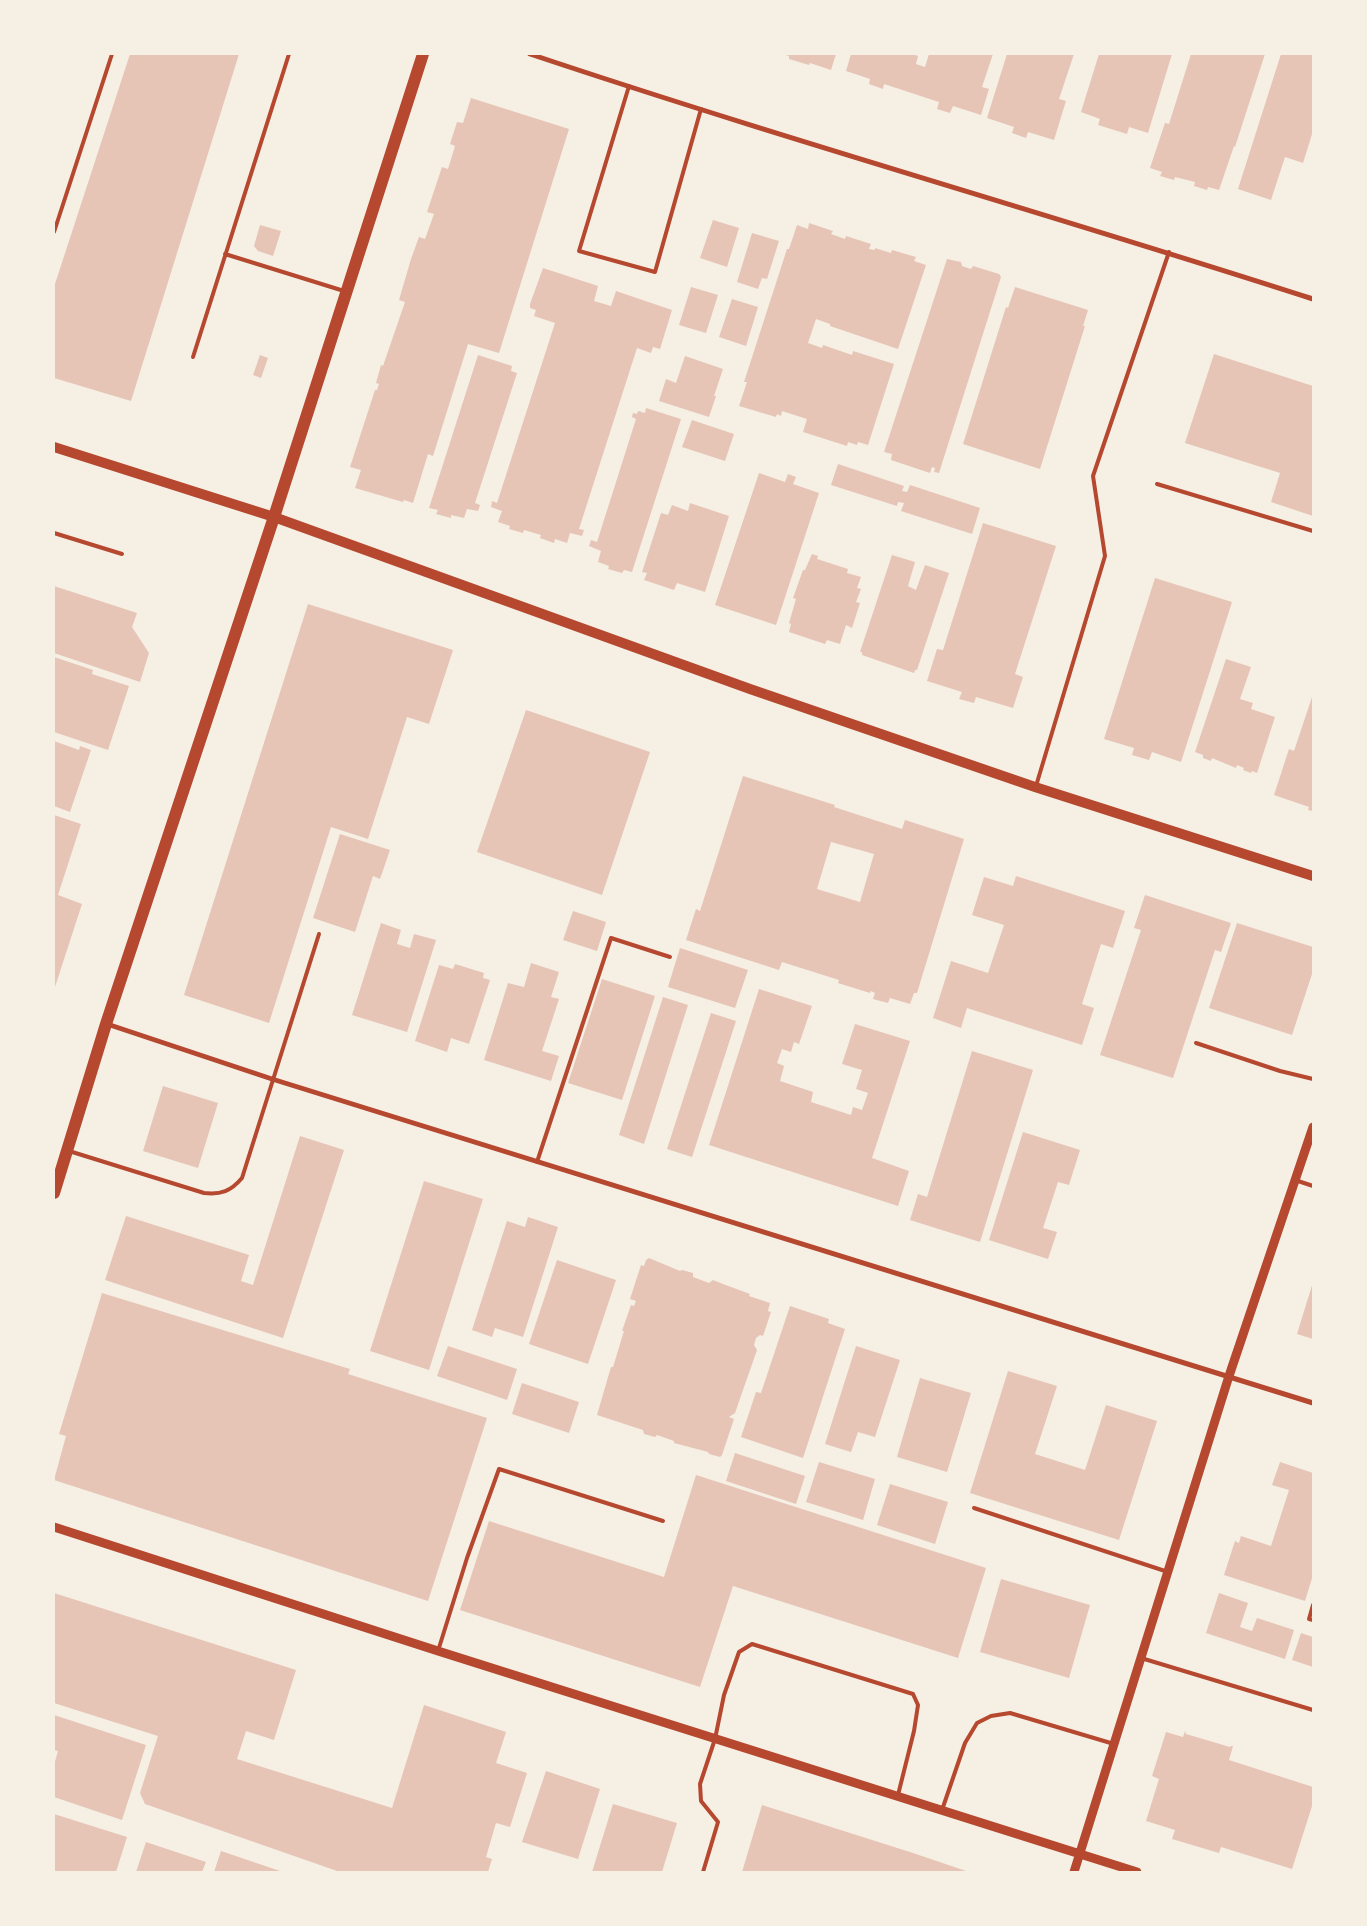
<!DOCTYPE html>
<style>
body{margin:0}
#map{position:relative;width:1367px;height:1926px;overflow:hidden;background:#f6efe4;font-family:Karla,sans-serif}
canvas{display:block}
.frame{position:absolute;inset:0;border:55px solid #f6efe4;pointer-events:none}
</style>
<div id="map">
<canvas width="1367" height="1926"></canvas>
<div class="frame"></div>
</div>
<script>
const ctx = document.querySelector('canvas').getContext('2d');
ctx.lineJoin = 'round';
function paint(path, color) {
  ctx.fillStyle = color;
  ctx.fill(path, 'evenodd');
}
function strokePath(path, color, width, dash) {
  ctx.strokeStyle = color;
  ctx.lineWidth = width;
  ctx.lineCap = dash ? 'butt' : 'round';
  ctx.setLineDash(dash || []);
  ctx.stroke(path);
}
paint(new Path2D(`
 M130 54H239L131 401 54 378V287Z
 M782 54H836L831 70 810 63 809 65 789 59V56Z
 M851 54H913L918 56 916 64 925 67 929 54H993L982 87 989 89 981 115 953 106 950 113 937 109 939 102 884 84 883 89 869 84 870 79 846 71Z
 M1007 54H1074L1059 99 1066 101 1054 140 1028 132 1026 138 1012 133 1014 127 987 118Z
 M1099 54H1172L1148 133 1129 127 1127 134 1098 125 1100 119 1081 112Z
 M1191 54H1265L1235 147 1234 146 1219 190 1208 187 1207 190 1194 186 1195 182 1175 177 1174 180 1160 176 1162 172 1150 168 1165 123 1169 124Z
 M1281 54H1313V131L1303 163 1285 157 1271 200 1238 189Z
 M471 98 569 129 499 353 468 344 433 456 428 454 413 503 404 500 403 502 355 488 361 470 350 467 375 390H377L379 384 376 383 381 365 383 366 405 302 399 300 411 259 419 237 425 239 434 214 427 212 442 167 448 169 455 146 450 144 457 122 463 123Z
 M713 220 739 228 727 267 700 258Z
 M809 223 833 231 831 234 845 239 846 236 871 244 869 249 875 250V248L891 253 892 250 916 257 914 261 926 265 898 349 830 326V324L816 319 808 343 822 348 823 345 852 355 853 351 894 364 868 445 858 442 857 445 848 442 847 446 803 432 807 419 782 411 781 416 777 414 776 417 739 406 747 382H744L787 249H789L797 225 808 229Z
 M260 225 281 231 273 256 258 251 254 246Z
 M752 233 779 241 767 279 762 278 758 289 737 282Z
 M947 259 961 262 962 266 971 269 973 266 999 274 1001 277 939 473 934 472 935 468 932 467 930 473 891 460 892 454 884 452Z
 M543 268 598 286 594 301 611 306 616 291 672 310 660 349 653 347 651 353 637 348 579 529 584 530 582 536 570 533 567 543 555 539 554 543 540 538 541 535 524 530 523 533 509 529 510 526 498 522 502 511 491 507 492 501 497 503 555 323 534 316 536 310 530 308V304Z
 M691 287 718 295 706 333 679 325Z
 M1015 287 1088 310 1083 326H1085L1040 469 963 444 1006 307 1008 308Z
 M732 299 758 307 746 346 719 337Z
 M1214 354 1313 386V516L1271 502 1280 473 1185 443Z
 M260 355 268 358 261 378 253 375Z
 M478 355 512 366 511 371 517 373 475 503 480 505 478 511 467 509 464 518 451 515V518L436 514 438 510 429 508Z
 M685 356 723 369 714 396H716L709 417 659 401 666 379 676 383Z
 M646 408 681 419 632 572 624 570 622 573 608 569 609 566 598 562 601 551 589 546 591 540 597 542 636 419 632 417 633 413 637 414 638 411 645 413Z
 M692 420 734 434 725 461 682 447Z
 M838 464 904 486 902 491 907 492 910 485 980 508 972 534 901 511 904 503 898 502 897 506 831 485Z
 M759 473 785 482 788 474 796 477 793 484 819 493 776 625 715 605Z
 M690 503 729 516 705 592 677 583 674 590 644 580 647 573 642 572 661 513 668 515 672 505 688 511Z
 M983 523 1056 546 1015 674 1023 677 1013 708 976 697 974 703 959 699 962 692 927 681 937 649 943 650Z
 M812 554 818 556 817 559 848 569 847 573 861 577 857 588 861 589 856 602 860 603 852 628 846 625 840 644 827 640 825 644 789 632 791 624 789 623 796 599 793 598 803 570H805Z
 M892 555 915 562 908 586 916 590 925 565 949 573 917 670H915L914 673 862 655V652H860Z
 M1155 578 1232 602 1181 762 1152 752 1149 760 1132 755 1134 748 1104 739Z
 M54 586 137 613 132 627 149 653 140 682 54 653Z
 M308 604 453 650 429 724 407 717 368 839 331 827 269 1023 184 995Z
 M54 657 93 670 92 674 129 686 108 750 54 732Z
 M1226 659 1251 667 1240 699 1253 703 1251 709 1275 717 1257 773 1252 771 1251 773 1243 770 1244 768 1237 765 1236 768 1212 758 1211 761 1203 758V755L1195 752Z
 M1313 694V811L1308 810 1309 807 1274 795 1289 749 1294 751Z
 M526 710 650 752 602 895 477 852Z
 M54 741 79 750 80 746 91 750 70 812 54 806Z
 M743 776 835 805 834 807 902 829 905 820 964 839 917 993H914L910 1004 890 998 888 1003 873 999 875 993 871 991 870 993 838 983 839 980 782 962 779 970 686 940 696 909 700 911ZM831 842 874 854 860 902 817 889Z
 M54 815 81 824 58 895 82 904 54 990Z
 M340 834 390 850 380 879 373 876 355 932 313 918Z
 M1016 876 1125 911 1113 948 1101 944 1082 1004 1094 1008 1082 1045 967 1008 961 1028 933 1018 951 961 988 973 1004 925 972 915 984 877 1013 886Z
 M1145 895 1231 923 1221 952 1215 950 1173 1078 1100 1055 1141 930 1134 928Z
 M573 911 606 922 597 951 563 940Z
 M381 923 401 930 397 944 410 948 414 934 436 940 407 1032 352 1015Z
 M1237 923 1313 947V971L1292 1035 1209 1008Z
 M680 948 748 970 735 1008 668 987Z
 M531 963 559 972 551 997 559 999 542 1051 559 1056 551 1081 484 1060 508 983 524 987Z
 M455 964 484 973 483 978 490 980 469 1044 451 1038 447 1052 415 1041 439 965 453 969Z
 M602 979 655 996 622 1100 568 1083Z
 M759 989 812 1006 799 1044 794 1042 791 1052 782 1049 777 1063 784 1066 780 1081 813 1092 811 1102 851 1115 853 1107 862 1110 868 1093 856 1089 862 1070 842 1064 855 1024 910 1041 872 1158 909 1171 898 1206 709 1145Z
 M663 997 688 1005 644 1144 619 1135Z
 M711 1013 736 1021 692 1157 667 1149Z
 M972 1051 1033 1070 980 1242 910 1220 918 1194 927 1197Z
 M163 1086 218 1103 198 1168 143 1151Z
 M1023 1132 1080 1150 1069 1185 1058 1182 1043 1228 1057 1232 1048 1259 989 1240Z
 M300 1136 344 1150 283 1338 105 1280 126 1216 249 1255 241 1281 253 1285Z
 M424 1181 483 1199 429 1370 370 1351Z
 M528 1217 558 1227 523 1337 495 1328 492 1337 472 1330 507 1221 525 1227Z
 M649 1258 680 1271 682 1270 693 1273V1277L709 1283 713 1280 723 1284 750 1294 749 1296 770 1303 768 1311 771 1312 763 1336 760 1335 756 1338 754 1345 757 1350 735 1413 729 1417 734 1419 722 1455 720 1457 709 1454 708 1452 674 1443V1441L657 1435 655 1437 644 1434 643 1430 597 1415 611 1367H613L624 1331H622L631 1305 634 1306 636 1301 630 1299 641 1265 644 1266 646 1260Z
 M557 1260 616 1280 588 1364 529 1344Z
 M1313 1282V1339L1297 1334Z
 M102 1293 350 1369 348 1374 487 1418 428 1601 54 1480 66 1436 59 1434Z
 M790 1306 829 1319 828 1323 845 1329 803 1458 741 1437 756 1392 761 1393Z
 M448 1346 517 1369 507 1400 437 1376Z
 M856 1346 900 1360 875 1437 858 1432 851 1452 825 1444Z
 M1008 1371 1057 1386 1035 1454 1085 1470 1106 1405 1157 1421 1119 1540 970 1493Z
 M920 1378 971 1393 947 1472 897 1457Z
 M522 1383 579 1402 569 1433 512 1414Z
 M735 1453 805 1476 796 1504 726 1481Z
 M819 1462 875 1479 863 1520 806 1502Z
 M1280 1462 1313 1473V1575L1305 1601 1224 1575 1235 1541 1239 1543 1241 1536 1271 1546 1289 1490 1272 1485Z
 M696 1475 986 1568 958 1658 733 1586 700 1687 460 1610 489 1521 664 1577Z
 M890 1484 948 1502 935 1544 877 1525Z
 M1001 1579 1090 1605 1069 1678 980 1652Z
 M54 1593 296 1670 274 1740 246 1731 237 1759 392 1808 424 1705 506 1732 496 1763 527 1773 510 1827 496 1823 486 1857 492 1859 488 1872H340L145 1804 140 1793 158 1736 54 1703Z
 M1219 1593 1248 1603 1240 1627 1252 1631 1257 1618 1294 1630 1285 1659 1206 1633Z
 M1301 1633 1313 1637V1667L1292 1660Z
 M54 1715 146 1745 122 1820 54 1797V1765L58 1751 54 1750Z
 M1185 1731 1186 1734 1230 1747 1231 1746H1233L1229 1760 1313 1787V1803L1292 1869 1221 1847 1219 1853 1172 1839 1175 1830 1146 1821 1159 1779 1152 1776 1166 1732 1183 1737Z
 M546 1771 600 1789 578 1859 522 1842Z
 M613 1804 677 1823 662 1872H592Z
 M762 1805 913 1853 969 1872H742Z
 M54 1814 127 1837 116 1872H54Z
 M146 1842 206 1862 202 1872H136Z
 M221 1851 283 1872H214Z`), '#e6c5b7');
strokePath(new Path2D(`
 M629 86 579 251 655 272 701 109
 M54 232 112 54
 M225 254 344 291
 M193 357 289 54
 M1157 484 1313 531
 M54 533 122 554
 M1036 786 1105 556 1093 476 1169 252
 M1196 1043 1280 1071 1313 1079
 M69 1151 204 1193C221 1195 231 1191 242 1178L319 934
 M537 1162 611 938 670 957
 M1295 1180 1313 1186
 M974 1508 1168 1572
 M1313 1605 1309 1619 1313 1620
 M438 1651 467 1558 499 1469 663 1521
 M1141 1658 1313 1710
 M942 1810 965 1743 977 1723 991 1716 1010 1713 1114 1744
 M703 1872 718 1822 701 1801 700 1784 715 1739 724 1695 739 1652 752 1644 913 1694 918 1705 914 1731 898 1795`), '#b5482f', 4);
strokePath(new Path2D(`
 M530 54C790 141 1053 215 1313 299
 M107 1024 272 1079 1313 1403`), '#b5482f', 5);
strokePath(new Path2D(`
 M54 1527 438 1651 1137 1872
 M1074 1872 1229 1376 1313 1127`), '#b5482f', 9);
strokePath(new Path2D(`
 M54 447 274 517 750 689 1035 787 1313 876`), '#b5482f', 10);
strokePath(new Path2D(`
 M54 1193 106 1024 274 517 423 54`), '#b5482f', 12);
</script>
